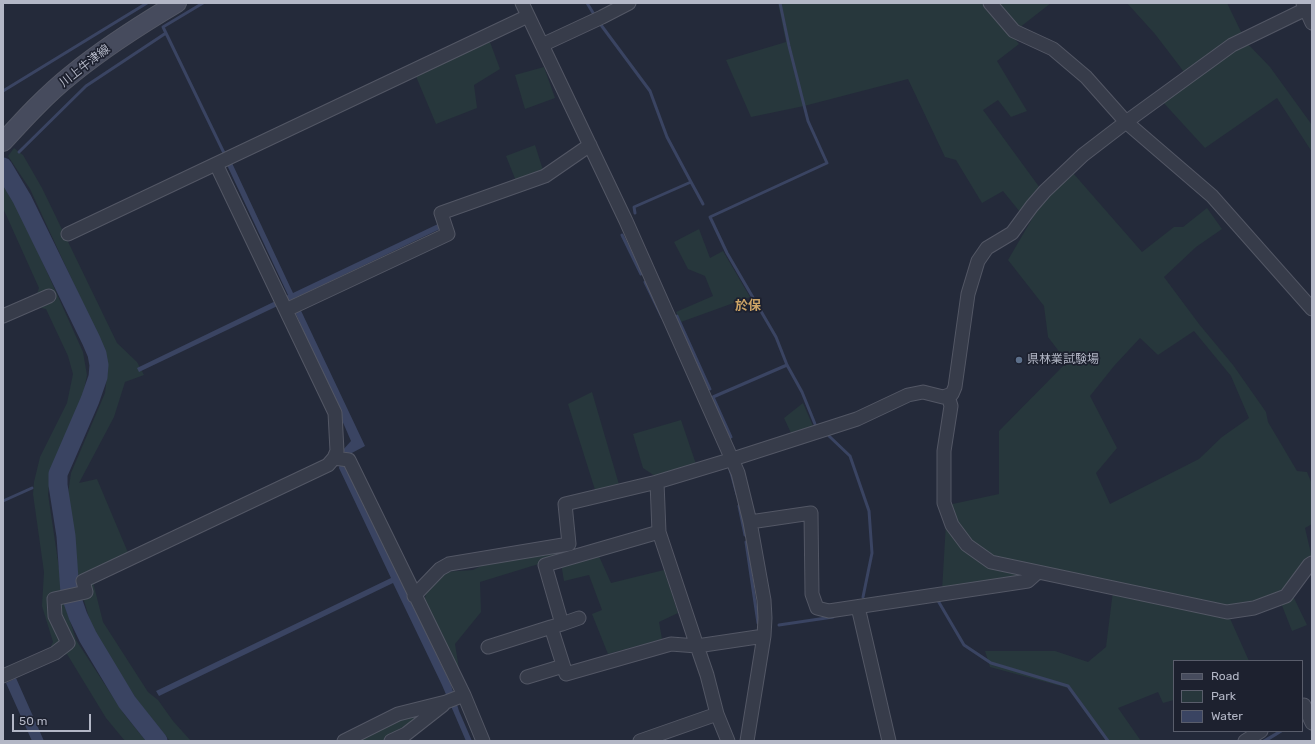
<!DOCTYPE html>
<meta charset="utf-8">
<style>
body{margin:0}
#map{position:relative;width:1315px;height:744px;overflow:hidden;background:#242a3a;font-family:Rubik,sans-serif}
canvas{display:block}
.frame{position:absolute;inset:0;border:4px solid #b3b7c6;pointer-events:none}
.legend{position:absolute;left:1173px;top:660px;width:130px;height:72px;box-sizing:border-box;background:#1d212f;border:1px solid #595d6b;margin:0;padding:5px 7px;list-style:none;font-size:12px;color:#b3b7c6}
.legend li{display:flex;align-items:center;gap:8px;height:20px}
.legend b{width:20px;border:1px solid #595d6b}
.scale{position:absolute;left:12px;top:714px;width:79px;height:18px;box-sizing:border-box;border:2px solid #b3b7c6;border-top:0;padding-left:5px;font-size:12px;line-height:14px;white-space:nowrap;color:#b3b7c6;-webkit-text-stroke:3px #1d212f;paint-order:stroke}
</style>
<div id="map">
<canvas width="1315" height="744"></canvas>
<div class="frame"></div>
<ul class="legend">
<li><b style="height:5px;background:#464b5d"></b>Road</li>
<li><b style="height:11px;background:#27373c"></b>Park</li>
<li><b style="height:11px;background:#3a4462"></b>Water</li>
</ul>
<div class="scale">50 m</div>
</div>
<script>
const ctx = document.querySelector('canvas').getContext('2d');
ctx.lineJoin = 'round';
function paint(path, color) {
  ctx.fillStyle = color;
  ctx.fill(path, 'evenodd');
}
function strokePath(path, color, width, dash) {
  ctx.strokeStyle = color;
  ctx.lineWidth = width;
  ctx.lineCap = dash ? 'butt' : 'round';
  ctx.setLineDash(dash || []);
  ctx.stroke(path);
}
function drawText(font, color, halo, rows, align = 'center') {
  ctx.font = font + ' Rubik,"Noto Sans JP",sans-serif';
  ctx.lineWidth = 3.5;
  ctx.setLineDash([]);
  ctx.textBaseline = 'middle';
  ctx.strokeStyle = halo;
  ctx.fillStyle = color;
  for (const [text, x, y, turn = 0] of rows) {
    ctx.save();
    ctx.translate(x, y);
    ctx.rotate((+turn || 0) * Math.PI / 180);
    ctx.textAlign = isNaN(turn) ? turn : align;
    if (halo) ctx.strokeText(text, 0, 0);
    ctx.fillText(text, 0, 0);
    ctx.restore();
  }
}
paint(new Path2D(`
 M778 3H1051L1019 28 991 10 1019 44 997 61 1027 111 1011 117 998 100 983 110 1040 188 1020 212 1003 191 982 203 956 160 945 157 908 79 804 106 751 117 726 60 786 42Z
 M1127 3H1227L1246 42 1270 67 1312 125V152L1277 98 1205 148 1161 100 1184 72 1155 34Z
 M490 42 500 69 474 85 477 108 436 124 415 74Z
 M544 67 555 98 525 109 515 75Z
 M535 145 543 170 516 181 506 156Z
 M14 148 23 155 42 188 117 343 137 362 144 375 125 382 114 417 79 483 97 479 129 555 93 582 103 622 148 692 158 700 173 721 191 741H170L137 700 93 631 80 587 67 500 71 473 105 393 108 367 102 345 30 189 8 156Z
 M1073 173 1142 252 1174 227H1183L1207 208 1222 229 1196 247 1164 277 1199 324 1233 365 1266 412 1268 422 1297 471 1307 472 1312 484V524L1305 528 1312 558 1284 592 1229 609 992 558 968 541 948 505 999 494V431L1067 362 1048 337 1044 306 1008 260 1043 200ZM1194 331 1231 376 1249 418 1222 437 1199 459 1110 504 1096 473 1117 448 1090 396 1114 366 1140 338 1158 355Z
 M3 181 11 192 83 352 87 375 81 406 52 466 48 494 64 602 76 640 124 714 146 741H125L106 718 67 654 54 659 49 650 53 642 42 606 44 572 33 494 34 482 40 457 67 403 73 374 68 356 46 309 37 307 36 297 39 288 3 208Z
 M699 229 710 258 723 251 750 297 681 322 676 312 713 296 705 276 688 269 674 242Z
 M592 392 620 488 596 493 568 404Z
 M803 403 813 426 791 433 784 418Z
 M681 420 697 467 658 478 643 468 633 434Z
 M946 523 965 547 1024 573V578L942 591Z
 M570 548 568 555 480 582 481 612 455 644 460 675 424 604 427 587 442 572 473 570 495 559Z
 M598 554 611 583 664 570 678 613 659 622 662 639 608 654 592 614 602 610 589 575 564 581 561 563Z
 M1113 591 1228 614 1249 661H1174V700L1163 703 1158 692 1118 708 1141 741H1106L1068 688 990 667 985 651H1055L1088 662 1106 647Z
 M1293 596 1307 625 1292 631 1281 603Z
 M426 711 405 729 382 741H351L400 717Z`), '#27373c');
paint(new Path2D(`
 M232 163 293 293 438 224 440 229 295 298 365 446 348 455 399 576 451 685 459 711 472 741H466L442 685 393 583 159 696 156 691 391 578 339 468 342 451 351 441 290 300 139 372 137 368 288 295 227 165Z
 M16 678 44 741H32L6 683Z
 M1278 731H1284L1268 741H1261Z`), '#3a4462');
strokePath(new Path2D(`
 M203 3 163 27 224 153
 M587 3 595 16
 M780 3 789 46 808 121 827 163 710 217 727 253 776 337 787 365 802 392 815 424
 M601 25 650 91 667 137 691 182 634 207 635 213
 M3 91 147 3
 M19 152 86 86 166 33
 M691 182 703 204
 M622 235 641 274
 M645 282 662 317
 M677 316 710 389
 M829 436 850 456 869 511 872 553 863 597
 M731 437 713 397 787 365
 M730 469 737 494
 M3 501 32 488
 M739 506 745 535
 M746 542 758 623
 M937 599 964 645 991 663 1068 686 1108 741
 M779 625 833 617`), '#3a4462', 3);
strokePath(new Path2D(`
 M3 167 22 199 91 340 97 354 99 365 98 377 90 400 58 474V485L66 536 70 593 78 616 88 637 127 702 158 741`), '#3a4462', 19);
const minor = new Path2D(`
 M522 3 626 221 738 473 750 522 764 600 765 618 764 636 747 741
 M990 3 1014 31 1053 49 1086 77 1126 122 1212 196 1312 309
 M1303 3 1312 23
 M542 45 602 17 629 3
 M68 234 528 16
 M286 310 448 234 441 213 545 176 590 145
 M3 316 49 296
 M948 396 951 406 944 451V503L952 525 967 545 991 562 1227 612 1254 608 1286 596 1309 565 1312 563
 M334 458 349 460 464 695 483 741
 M750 522 811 513 812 594 817 608 829 611 1028 581 1037 573
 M659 532 545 565 562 624 551 627 566 674 671 644 697 646 707 675 717 714 728 741
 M414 596 440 569 449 564 569 544 565 504 657 482
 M858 607 889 741
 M562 624 579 618
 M764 636 697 646 659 532 657 482 733 459 857 419 908 395 923 392 943 397 952 394 955 387 968 294 978 261 987 248 1012 233 1032 206 1045 191 1083 155 1126 122 1232 45 1312 6
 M488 647 551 627
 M3 676 55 653 68 643 55 616 54 599 86 592 83 581 328 465 334 458 337 451 335 413 216 164
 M527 677 563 666
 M1304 705 1312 723
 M344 741 398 714 446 702 464 695
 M391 741 406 734 443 705
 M640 741 717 714
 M1245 741 1261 731`);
const secondary = new Path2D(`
 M3 142C24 119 46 95 71 75 104 48 140 25 177 3`);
strokePath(minor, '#535765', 15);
strokePath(secondary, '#535765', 20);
strokePath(minor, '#373c4a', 13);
strokePath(secondary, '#464b5d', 18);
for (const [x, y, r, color] of [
 [1019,360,4,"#5c6f8a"]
]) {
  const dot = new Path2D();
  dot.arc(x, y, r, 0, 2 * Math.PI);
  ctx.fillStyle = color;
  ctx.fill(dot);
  strokePath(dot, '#1d212f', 1.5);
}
drawText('12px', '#b3b7c6', '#1d212f', [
 ["川上牛津線",85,66,-38]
]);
drawText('12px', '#b3b7c6', '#1d212f', [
 ["県林業試験場",1027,360]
], 'left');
drawText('bold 13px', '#cda466', '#1d212f', [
 ["於保",748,306]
]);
</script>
